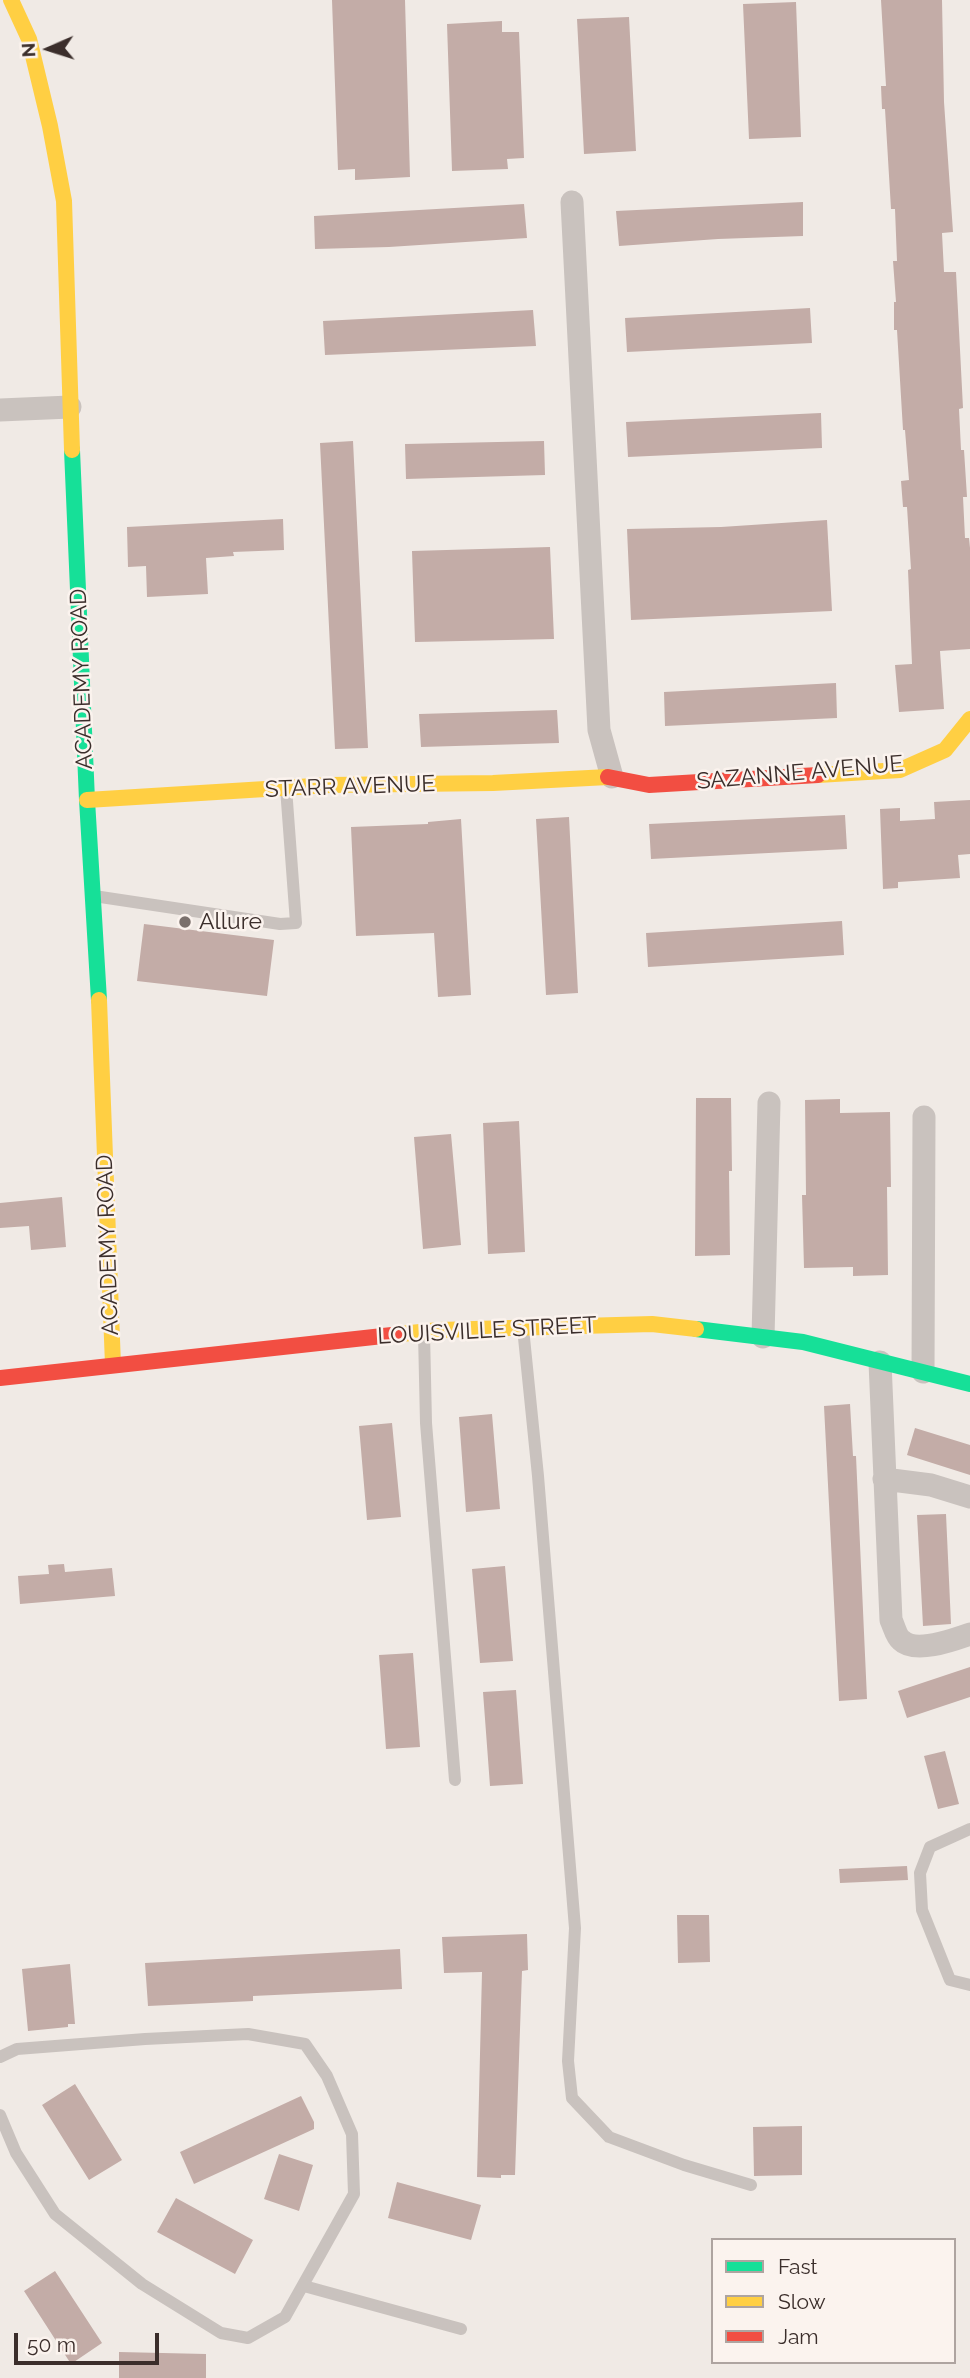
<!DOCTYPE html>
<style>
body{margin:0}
#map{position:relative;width:970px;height:2378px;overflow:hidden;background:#f0eae5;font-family:Raleway,sans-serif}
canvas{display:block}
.legend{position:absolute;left:711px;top:2238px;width:245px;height:126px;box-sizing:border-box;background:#fbf3ee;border:2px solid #aea4a0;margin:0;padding:9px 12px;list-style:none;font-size:21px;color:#3b2e2b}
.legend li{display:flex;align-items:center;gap:14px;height:35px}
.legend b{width:35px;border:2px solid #aea4a0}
.north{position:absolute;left:14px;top:14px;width:70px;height:70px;-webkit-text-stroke:5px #fbf3ee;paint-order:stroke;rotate:267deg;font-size:19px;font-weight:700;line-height:28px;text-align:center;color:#3b2e2b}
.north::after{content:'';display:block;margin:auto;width:24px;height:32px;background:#3b2e2b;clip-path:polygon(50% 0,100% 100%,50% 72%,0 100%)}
.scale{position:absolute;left:14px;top:2333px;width:145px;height:32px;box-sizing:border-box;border:4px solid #3b2e2b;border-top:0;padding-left:9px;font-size:21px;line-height:24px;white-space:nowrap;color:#3b2e2b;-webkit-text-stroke:5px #fbf3ee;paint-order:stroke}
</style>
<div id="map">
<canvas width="970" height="2378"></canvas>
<ul class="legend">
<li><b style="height:9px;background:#16e098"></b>Fast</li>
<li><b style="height:9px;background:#ffcf43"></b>Slow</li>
<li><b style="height:9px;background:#f24e42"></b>Jam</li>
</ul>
<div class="north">N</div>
<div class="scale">50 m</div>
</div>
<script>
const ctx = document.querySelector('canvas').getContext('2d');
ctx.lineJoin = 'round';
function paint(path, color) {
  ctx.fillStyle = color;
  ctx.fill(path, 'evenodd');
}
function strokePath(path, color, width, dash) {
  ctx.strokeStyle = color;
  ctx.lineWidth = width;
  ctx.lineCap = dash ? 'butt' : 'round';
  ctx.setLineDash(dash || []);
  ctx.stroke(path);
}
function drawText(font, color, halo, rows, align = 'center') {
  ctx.font = font + ' Raleway,sans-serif';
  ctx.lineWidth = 5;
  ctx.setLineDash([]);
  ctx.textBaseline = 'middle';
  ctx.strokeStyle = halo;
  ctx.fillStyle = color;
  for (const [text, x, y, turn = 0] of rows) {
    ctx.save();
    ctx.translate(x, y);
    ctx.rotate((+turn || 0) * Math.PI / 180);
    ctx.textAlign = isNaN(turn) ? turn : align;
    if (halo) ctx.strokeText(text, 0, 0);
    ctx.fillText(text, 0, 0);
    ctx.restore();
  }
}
paint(new Path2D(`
 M332 0H405L410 177 355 180V169L338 170Z
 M881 0H942L944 102 953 232 942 233 944 272H956L963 408 959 409 961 450H964L967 497H963L965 538H969L970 548V649L940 651 944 709 899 712 895 665 912 664 908 570 911 569 907 507H903L901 481 909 480 905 430H903L897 330H894V302H896L893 261H897L895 209H891L885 109H882L881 86H886Z
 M796 2 801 137 749 139 743 4Z
 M629 17 636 151 584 154 577 19Z
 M502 21V32H519L524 158 507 159 508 169 452 171 447 24Z
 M803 202V236L718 239 619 246 616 211Z
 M524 204 527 238 389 247 315 249 314 216Z
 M810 308 812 343 627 352 625 318Z
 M533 310 536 346 325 355 323 321Z
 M821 413 822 448 628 457 626 422Z
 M353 441 368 748 335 749 320 443Z
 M544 441 545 475 406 479 405 444Z
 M283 519 284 550 233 552 234 556 206 558 208 594 147 597 146 566 128 567 127 527Z
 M827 520 832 611 631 620 627 529 721 527Z
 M550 547 554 639 415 642 412 551Z
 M836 683 837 718 665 726 664 692Z
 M557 710 559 743 421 747 419 714Z
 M970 800V854L958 855 960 878 898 882V888L883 889 880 809 900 808V821L935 819 934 802Z
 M845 815 847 849 651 859 649 824Z
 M569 817 578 993 546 995 536 819Z
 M461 819 471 995 438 997 434 933 356 936 351 827 428 824V822Z
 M842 921 844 955 648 967 646 933Z
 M144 924 274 940 267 996 137 981Z
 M696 1098H731L732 1171H729L730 1255 695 1256Z
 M840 1099V1113L890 1112 891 1187H887L888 1275 853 1276V1267L804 1268 802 1195H806L805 1100Z
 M519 1121 525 1252 488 1254 483 1123Z
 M451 1134 461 1245 423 1249 414 1137Z
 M62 1197 66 1247 31 1250 29 1226 0 1228V1203Z
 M850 1404 853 1456H856L867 1699 839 1701 824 1406Z
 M492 1414 500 1509 466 1512 459 1417Z
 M392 1423 401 1517 367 1520 359 1426Z
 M915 1428 970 1445V1475L907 1455Z
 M946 1514 951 1624 923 1626 917 1515Z
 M64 1564 65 1572 112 1568 115 1596 20 1604 18 1576 49 1574 48 1565Z
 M505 1566 513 1661 480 1663 472 1569Z
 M413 1653 420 1747 386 1749 379 1655Z
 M970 1667V1697L907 1718 898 1691Z
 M516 1690 523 1784 490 1786 483 1692Z
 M945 1751 959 1804 938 1809 924 1756Z
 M907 1866 908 1880 840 1883 839 1869Z
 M677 1915H709L710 1962 678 1963Z
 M527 1934 528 1970 522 1971 515 2175H501V2178L477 2177 482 1972 444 1973 442 1937Z
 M400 1949 402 1989 253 1996V2001L148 2006 145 1963Z
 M70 1964 75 2024H68V2027L28 2031 22 1969Z
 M75 2084 122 2160 89 2180 42 2105Z
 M301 2096 314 2122V2129L194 2184 180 2152Z
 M802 2126V2175L754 2176 753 2127Z
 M279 2154 313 2165 299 2211 264 2199Z
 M397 2182 481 2205 471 2240 388 2218Z
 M176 2198 253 2240 235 2274 157 2232Z
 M55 2271 102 2343 71 2364 24 2291Z
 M119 2352 206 2354V2378H119Z`), '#c3aca7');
strokePath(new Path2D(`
 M94 896 280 924 296 923 286 788
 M523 1328 538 1476 575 1928 568 2061 572 2098 609 2137 684 2165 751 2185
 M424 1333 426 1423 455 1780
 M970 1829 930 1847 920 1873 922 1910 950 1980 970 1985
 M0 2057 17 2049 145 2039 248 2034 305 2044 327 2076 352 2134 354 2194 285 2317 248 2338 221 2333 142 2284 55 2214 16 2153 0 2115
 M304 2286 461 2329`), '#c9c2be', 12);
strokePath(new Path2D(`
 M572 202 599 730 612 777
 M0 410 70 407
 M763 1337 769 1103
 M880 1362 891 1620C894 1626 896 1636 901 1640 915 1654 953 1640 970 1634
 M923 1372 924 1117
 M884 1479 931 1485 970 1497`), '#c9c2be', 23);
strokePath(new Path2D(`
 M72 450 87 800 99 1000
 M696 1329 803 1342 970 1384`), '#16e098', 16);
strokePath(new Path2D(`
 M11 0 29 39 50 126 64 201 72 450
 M818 775 900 770 945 750 970 719
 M87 800 330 785 493 783 608 777
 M99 1000 113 1365
 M401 1334 439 1330 652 1324 696 1329`), '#ffcf43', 16);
strokePath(new Path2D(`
 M608 777 649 785 818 775
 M0 1378 401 1334`), '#f24e42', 16);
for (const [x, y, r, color] of [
 [185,922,7,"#7a706c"]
]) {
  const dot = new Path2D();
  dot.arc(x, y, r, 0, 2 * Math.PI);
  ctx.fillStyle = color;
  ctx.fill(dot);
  strokePath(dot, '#fbf3ee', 2.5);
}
drawText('23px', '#3b2e2b', '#fbf3ee', [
 ["ACADEMY ROAD",82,679,-92],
 ["SAZANNE AVENUE",800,773,-5],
 ["STARR AVENUE",350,787,-2],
 ["ACADEMY ROAD",108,1245,-92],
 ["LOUISVILLE STREET",487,1331,-3]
]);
drawText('23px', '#3b2e2b', '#fbf3ee', [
 ["Allure",199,922]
], 'left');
</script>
